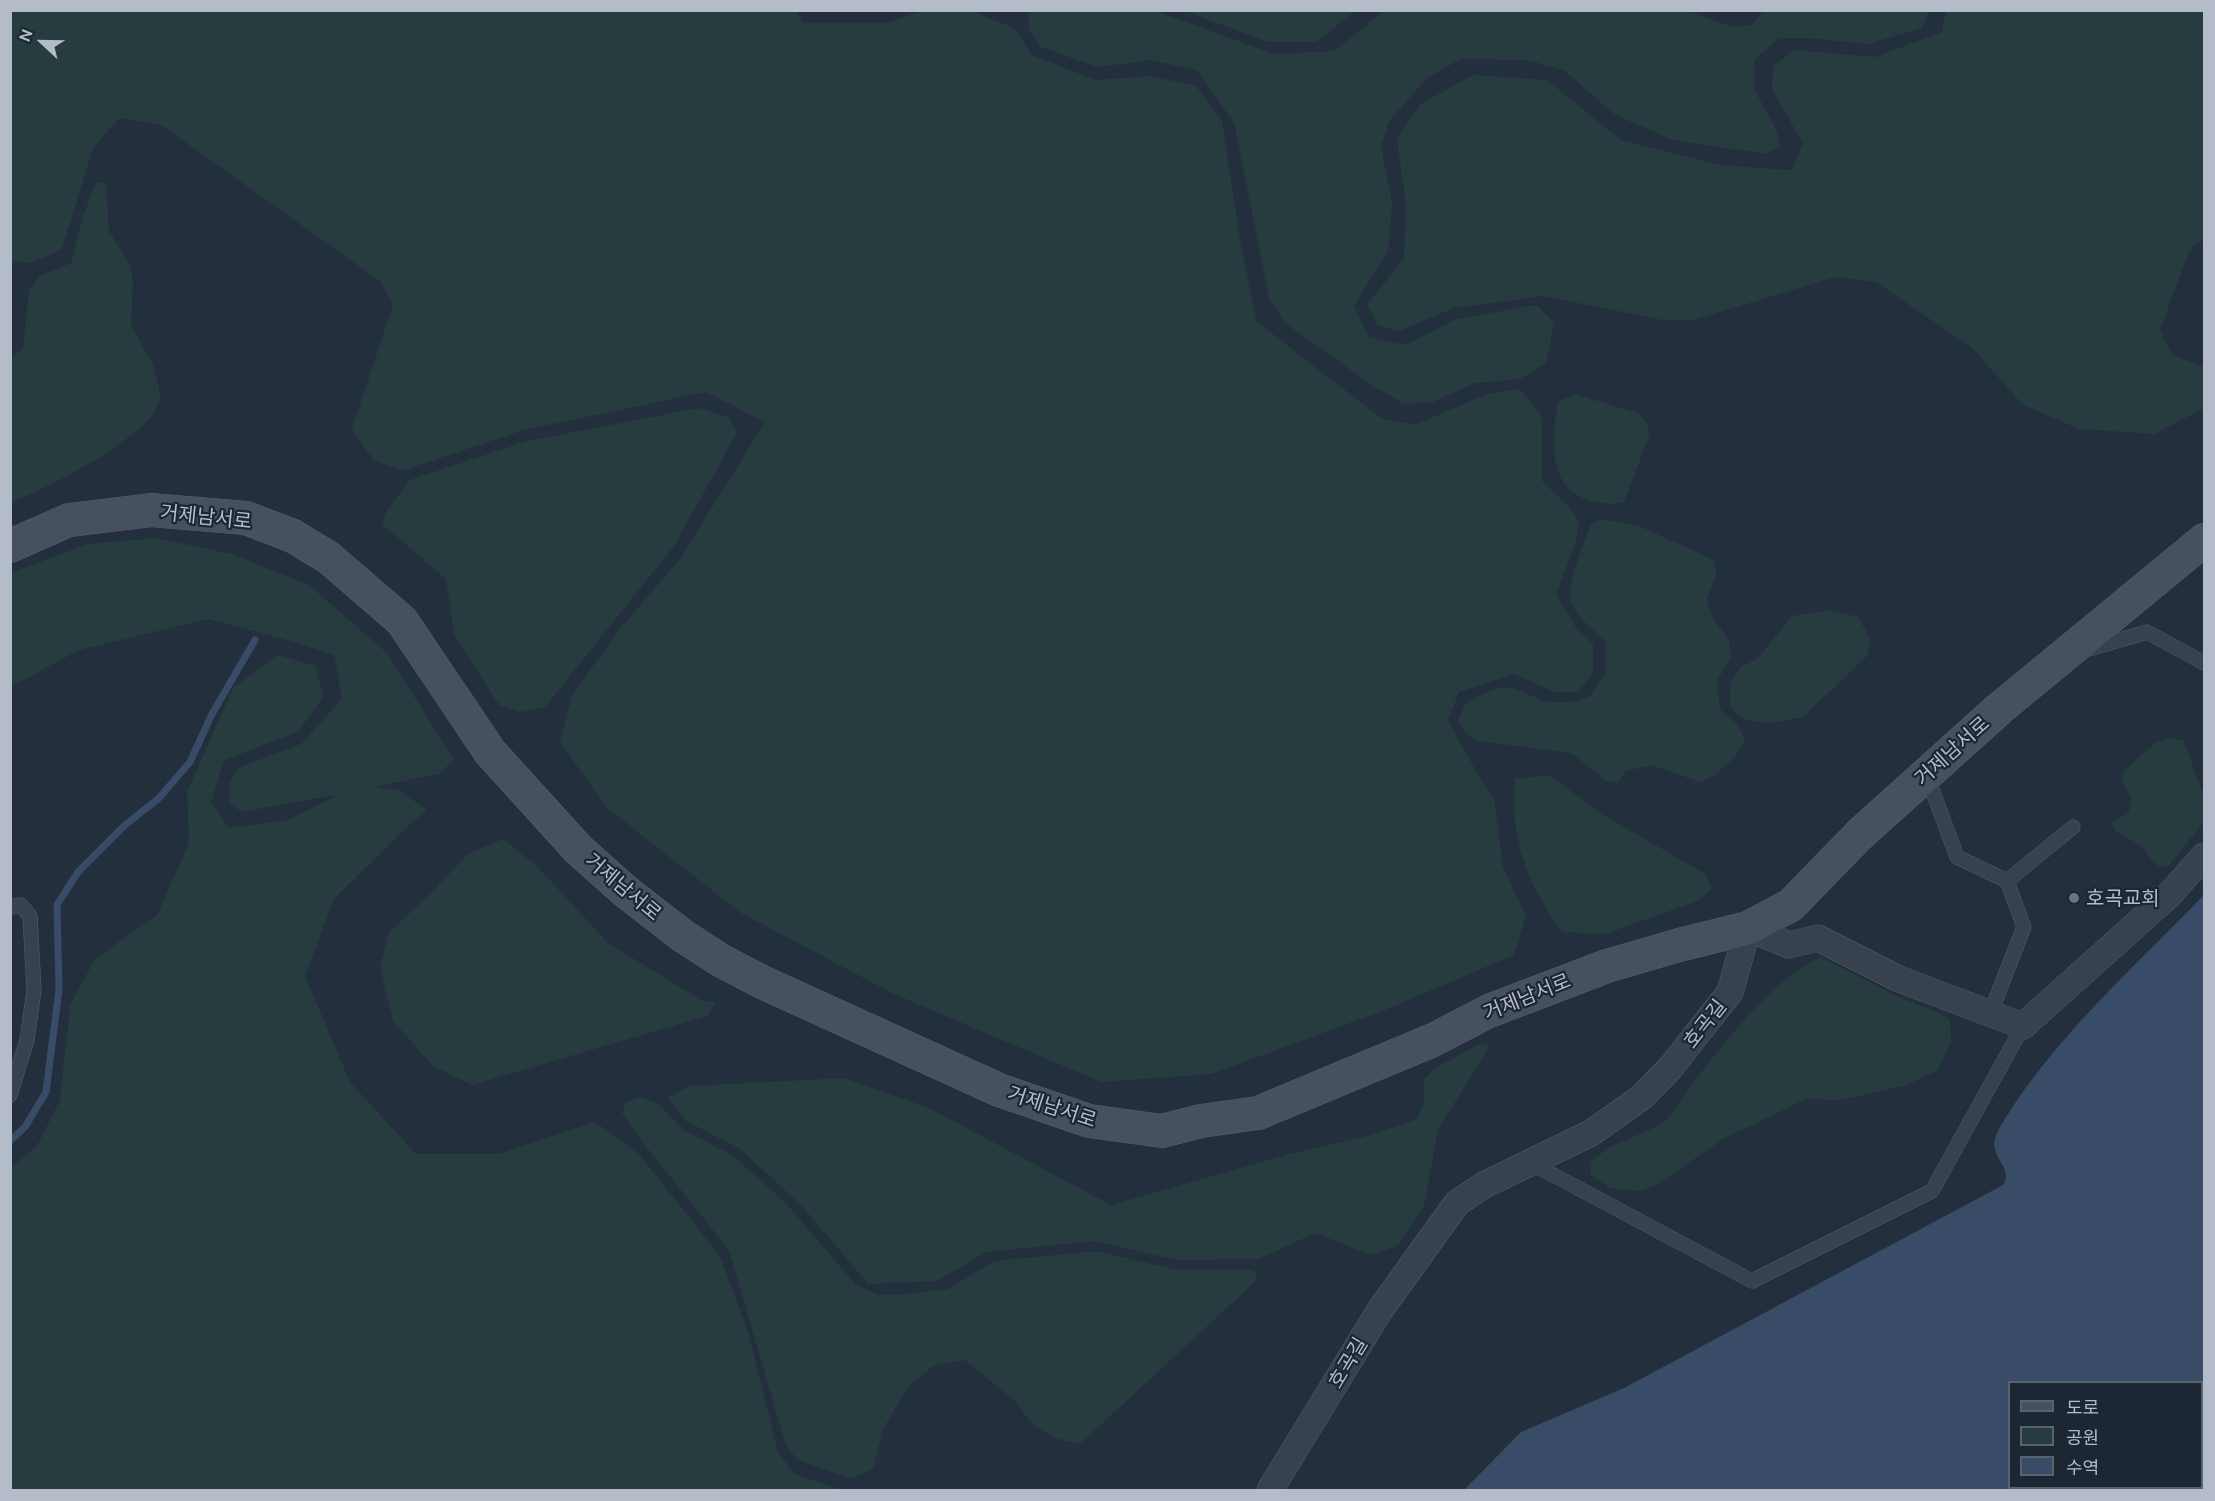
<!DOCTYPE html>
<meta charset="utf-8">
<style>
body{margin:0}
#map{position:relative;width:2215px;height:1501px;overflow:hidden;background:#242f3e;font-family:Ubuntu,"Noto Sans KR",sans-serif}
canvas{display:block}
.frame{position:absolute;inset:0;border:12px solid #b4bcc9;pointer-events:none}
.legend{position:absolute;left:2008px;top:1381px;width:195px;height:108px;box-sizing:border-box;background:#1d2633;border:2px solid #59626f;margin:0;padding:8px 10px;list-style:none;font-size:18px;color:#b4bcc9}
.legend li{display:flex;align-items:center;gap:12px;height:30px}
.legend b{width:30px;border:2px solid #59626f}
.north{position:absolute;left:12px;top:12px;width:60px;height:60px;-webkit-text-stroke:4px #1d2633;paint-order:stroke;rotate:292deg;font-size:16px;font-weight:700;line-height:24px;text-align:center;color:#b4bcc9}
.north::after{content:'';display:block;margin:auto;width:21px;height:27px;background:#b4bcc9;clip-path:polygon(50% 0,100% 100%,50% 72%,0 100%)}
</style>
<div id="map">
<canvas width="2215" height="1501"></canvas>
<div class="frame"></div>
<ul class="legend">
<li><b style="height:8px;background:#465061"></b>도로</li>
<li><b style="height:16px;background:#263c3f"></b>공원</li>
<li><b style="height:16px;background:#394c67"></b>수역</li>
</ul>
<div class="north">N</div>
</div>
<script>
const ctx = document.querySelector('canvas').getContext('2d');
ctx.lineJoin = 'round';
function paint(path, color) {
  ctx.fillStyle = color;
  ctx.fill(path, 'evenodd');
}
function strokePath(path, color, width, dash) {
  ctx.strokeStyle = color;
  ctx.lineWidth = width;
  ctx.lineCap = dash ? 'butt' : 'round';
  ctx.setLineDash(dash || []);
  ctx.stroke(path);
}
function drawText(font, color, halo, rows, align = 'center') {
  ctx.font = font + ' Ubuntu,"Noto Sans KR",sans-serif';
  ctx.lineWidth = 4.5;
  ctx.setLineDash([]);
  ctx.textBaseline = 'middle';
  ctx.strokeStyle = halo;
  ctx.fillStyle = color;
  for (const [text, x, y, turn = 0] of rows) {
    ctx.save();
    ctx.translate(x, y);
    ctx.rotate((+turn || 0) * Math.PI / 180);
    ctx.textAlign = isNaN(turn) ? turn : align;
    if (halo) ctx.strokeText(text, 0, 0);
    ctx.fillText(text, 0, 0);
    ctx.restore();
  }
}
paint(new Path2D(`
 M796 10 803 23H886L921 11H971L1014 28 1032 55 1096 80 1150 76 1196 86 1222 121 1241 246 1256 321 1381 418 1415 425 1487 394 1520 389 1542 417V481L1570 508 1579 522 1575 544 1556 595 1577 629 1593 644V673L1578 692H1555L1514 674 1459 692 1448 720 1477 773 1494 799 1503 867 1526 916 1514 955 1380 1012 1211 1074 1101 1082 894 994 741 913 607 808 560 742 572 695 622 626 680 559 765 422 706 392 524 430 404 470 374 461 352 429 393 305 381 282 161 125 120 118 94 146 62 249 31 263 11 261V11Z
 M1927 10 1929 12 1922 28 1868 44 1807 38H1779L1755 59 1754 89 1777 131 1780 146 1767 154 1672 140 1614 114 1565 71 1528 60 1461 59 1427 78 1390 120 1381 146 1392 203 1388 251 1354 306 1369 337 1405 345 1456 319 1536 305 1554 323 1546 363 1520 379 1475 383 1433 402 1404 404 1375 387 1286 324 1269 299 1234 123 1198 71 1152 60 1098 67 1041 47 1028 28 1029 11H1156L1274 54 1334 51 1384 11H1688L1732 27 1752 25 1764 11Z
 M1185 11 1355 10V11L1317 42H1268Z
 M1946 11H2204V238L2189 251 2160 330 2172 355 2204 367V408L2155 434 2079 429 2023 405 1972 348 1876 282 1836 277 1693 320H1662L1543 296 1454 308 1399 331 1378 326 1367 304 1404 259 1406 207 1397 138 1421 104 1472 75 1547 80 1621 140 1719 165 1792 170 1803 143 1772 90 1773 66 1795 50 1875 57 1942 32Z
 M96 182 106 183 109 231 130 265 133 281 131 326 153 364 161 398C158 405 155 413 150 418 115 454 56 483 11 503V359L23 348 29 290 40 276 71 263 82 219Z
 M1575 394 1638 413 1648 424 1649 436 1624 502C1611 505 1604 504 1592 501 1546 489 1552 440 1558 402Z
 M699 408 730 418 737 433 674 546 545 707 520 712 499 705 454 634 446 579 382 524 386 512 410 480 527 441Z
 M1601 519 1637 525 1714 560 1717 574 1707 598 1712 617 1729 640 1731 657 1717 681 1720 709 1738 726 1745 740 1735 757 1714 776 1700 782 1652 765 1626 771 1617 783 1606 781 1571 753 1479 741 1467 734 1458 722 1464 706 1478 696 1502 687 1513 688 1547 702H1572L1590 696 1606 672 1605 641C1594 630 1577 618 1571 602 1565 586 1585 542 1591 524Z
 M156 538 232 554 309 585 387 653 454 760 439 774 372 787 399 790 427 810 410 824 334 899 305 976 350 1082 416 1154H499L595 1122 638 1153 720 1256 749 1334 778 1452 794 1474 843 1490H11V1167L37 1146 60 1100 70 1005 95 959 157 915 189 843 187 792 233 688 278 655 316 666 323 697 298 732 224 760 211 802 229 828 288 820 340 794 242 812 229 803 230 782 238 768 301 744 342 699 334 655 295 642 208 619 79 650 22 681 11 684V573L88 544Z
 M1830 610 1858 617 1871 640 1867 656 1803 717 1772 723 1745 720 1730 707V682L1741 667 1758 658 1792 616Z
 M2167 738 2183 740 2204 796V822L2169 865 2159 867 2149 857 2144 848 2113 829V822L2128 813 2132 801 2122 780 2125 770 2156 742Z
 M1550 775 1602 814 1705 874 1712 888 1698 901 1605 934 1563 932C1528 890 1509 834 1515 779Z
 M503 839 535 864 608 943 701 1000 716 1003 707 1016 472 1085 433 1066 393 1021 380 967 389 932 428 896 468 854Z
 M1821 957 1894 995 1939 1013 1950 1020 1951 1042 1938 1070 1907 1085 1841 1100 1806 1099 1723 1139 1657 1185 1638 1191 1610 1188 1591 1175 1590 1163C1612 1140 1641 1138 1665 1120 1674 1114 1685 1093 1692 1084 1728 1039 1769 982 1821 957Z
 M1483 1042 1490 1046 1438 1129 1424 1207 1397 1246 1370 1255 1315 1233 1259 1259 1176 1260 1095 1241 986 1252 937 1281 868 1284 801 1205 739 1148 686 1121 667 1098 689 1086 844 1078 929 1108 1111 1205 1286 1155 1367 1136 1417 1119 1424 1103V1079L1435 1068Z
 M641 1097 659 1104 683 1130 732 1155 785 1202 856 1285 878 1295 907 1294 948 1289 994 1261 1096 1251 1173 1269 1254 1270 1257 1280 1080 1444 1054 1438 1032 1424 1016 1402 965 1360 933 1366 908 1387 883 1429 873 1469 851 1479 798 1460 786 1446 729 1250 644 1144 622 1113 626 1102Z`), '#263c3f');
paint(new Path2D(`
 M2204 895V1490H1464L1521 1432 1624 1388 2003 1185C2014 1169 1990 1157 1995 1139 1997 1130 2005 1119 2010 1111 2061 1032 2139 962 2204 895ZM2010 1382H2202V1488H2010Z`), '#394c67');
strokePath(new Path2D(`
 M10 1141 25 1127 46 1092 59 989 57 905 78 872 124 826 159 798 190 762 212 714 255 640`), '#394c67', 7);
const lane = new Path2D(`
 M2085 650 2147 632 2204 663
 M1927 776 1957 857 2007 881
 M10 907 21 905 30 916 34 990 27 1040 10 1095
 M1990 1014 2024 927 2007 881 2073 827
 M1531 1163 1752 1281 1932 1191 2023 1026`);
const street = new Path2D(`
 M1270 1490 1380 1310 1457 1203 1484 1185 1591 1133 1642 1097 1671 1067 1730 992 1748 928 1789 945 1818 938 1899 979 2023 1026 2168 896 2204 856`);
const secondary = new Path2D(`
 M10 546 69 520 151 510 246 518 293 536 329 558 402 621 490 752 578 849 625 891 683 936 720 960 762 982 999 1090 1089 1121 1162 1131 1201 1121 1258 1113 1433 1040 1489 1011 1607 966 1679 945 1748 928 1791 905 1859 835 1999 709 2204 540`);
strokePath(lane, '#565f6c', 15);
strokePath(street, '#565f6c', 27);
strokePath(secondary, '#565f6c', 34);
strokePath(lane, '#38414e', 14);
strokePath(street, '#38414e', 26);
strokePath(secondary, '#465061', 33);
for (const [x, y, r, color] of [
 [2074,898,6,"#6b7280"]
]) {
  const dot = new Path2D();
  dot.arc(x, y, r, 0, 2 * Math.PI);
  ctx.fillStyle = color;
  ctx.fill(dot);
  strokePath(dot, '#1d2633', 2);
}
drawText('20px', '#b4bcc9', '#1d2633', [
 ["거제남서로",206,517,6],
 ["거제남서로",1952,751,-42],
 ["거제남서로",623,887,40],
 ["거제남서로",1527,997,-22],
 ["호곡길",1705,1024,-52],
 ["거제남서로",1052,1107,18],
 ["호곡길",1348,1363,-59]
]);
drawText('20px', '#b4bcc9', '#1d2633', [
 ["호곡교회",2086,898]
], 'left');
</script>
